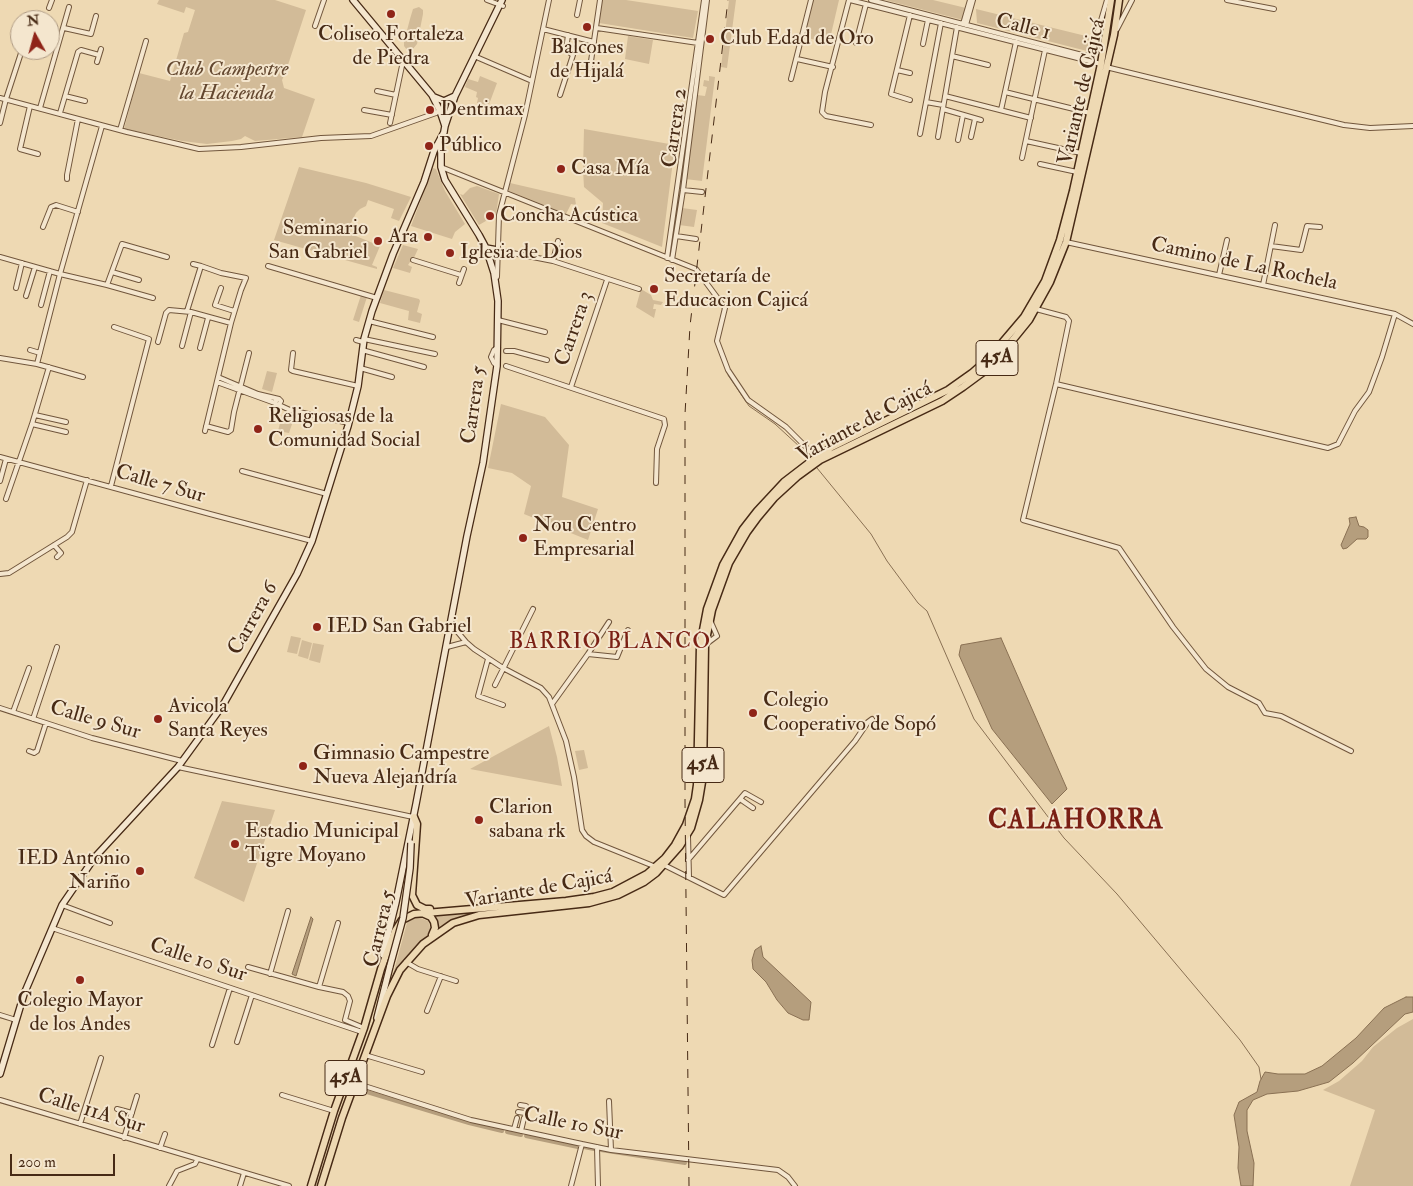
<!DOCTYPE html>
<html>
<head>
<meta charset="utf-8">
<style>
  body { margin:0 }
  #map { position:relative; width:1413px; height:1186px; overflow:hidden; background:#eed9b3; font-family:"IM FELL Double Pica",serif }
  canvas { display:block }
  .north { position:absolute; left:10px; top:10px; width:50px; height:50px; box-sizing:border-box; background:#f4e6ce; border:1px solid #af9b84; border-radius:50%; rotate:353deg; font-size:14px; font-weight:700; line-height:20px; text-align:center; color:#472a15 }
  .north::after { content:''; display:block; margin:auto; width:18px; height:22px; background:#8f2418; clip-path:polygon(50% 0,100% 100%,50% 72%,0 100%) }
  .scale { position:absolute; left:10px; top:1154px; width:105px; height:22px; box-sizing:border-box; border:2px solid #472a15; border-top:0; padding-left:6px; font-size:15px; line-height:18px; white-space:nowrap; color:#472a15; -webkit-text-stroke:4px #f4e6ce; paint-order:stroke }
</style>
</head>
<body>
<div id="map">
<canvas width="1413" height="1186"></canvas>
<div class="north">N</div>
<div class="scale">200 m</div>
</div>
<script>
const ctx = document.querySelector('canvas').getContext('2d');
ctx.lineJoin = 'round';
function paint(path, color) { ctx.fillStyle = color; ctx.fill(path, 'evenodd'); }
const toPath = rows => new Path2D(rows.map(r => 'M' + r).join(''));
function strokePath(path, color, width, dash) { ctx.strokeStyle = color; ctx.lineWidth = width; ctx.lineCap = dash ? 'butt' : 'round'; ctx.setLineDash(dash || []); ctx.stroke(path); }
function write(font, color, halo, rows, align = 'center') {
  ctx.font = font + ' "IM FELL Double Pica",serif'; ctx.lineWidth = 4; ctx.setLineDash([]); ctx.textBaseline = 'middle'; ctx.strokeStyle = halo; ctx.fillStyle = color; for (const [text, x, y, turn = 0] of rows) {
    ctx.save(); ctx.translate(x, y); ctx.rotate((+turn || 0) * Math.PI / 180); ctx.textAlign = isNaN(turn) ? turn : align; if (halo) ctx.strokeText(text, 0, 0); ctx.fillText(text, 0, 0); ctx.restore();
  }
}
const green = toPath([
  [159,0,275,0,306,10,286,71,282,80,284,88,315,99,302,137,255,141,245,136,241,139,232,141,207,144,182,141,124,129,139,73,170,81,184,33,188,32,195,10,186,7,184,13,157,4],
  [602,0,626,0,698,11,693,38,599,23],
  [729,0,736,0,727,68,721,67],
  [812,0,839,0,829,43,803,37],
  [885,0,933,0,966,8,963,20],
  [419,7,423,10,423,14,417,44,412,50,407,50,404,46,404,42,410,19,413,9],
  [976,9,1090,37,1087,51,977,23],
  [628,36,653,40,649,64,625,59],
  [480,76,497,83,488,107,477,103,478,98,476,97,477,92,465,87,468,79,478,82],
  [709,76,715,77,702,181,685,179,697,95,705,96,707,87,703,86,704,80,709,81],
  [584,129,675,145,662,247,602,223,603,203,584,187,583,170],
  [299,167,366,183,411,197,399,221,391,218,394,209,368,200,366,206,360,209,356,213,350,225,351,234,380,246,372,265,377,267,377,269,274,240],
  [433,168,436,169,445,191,465,224,455,232,452,239,411,226],
  [510,183,575,198,576,205,571,204,566,214,507,190],
  [477,186,499,194,496,215,479,225,460,194,463,195,470,188],
  [682,208,697,210,694,227,679,225],
  [403,245,418,249,412,262,410,262,408,265,412,267,410,273,393,268],
  [641,289,651,295,653,300,663,302,661,305,654,304,653,309,656,309,654,318,636,307],
  [384,290,419,299,420,301,417,312,422,314,420,323,408,320,409,311,380,303],
  [361,295,367,297,359,322,353,320],
  [267,371,277,373,272,392,262,389],
  [501,404,545,417,569,445,562,497,598,509,588,540,524,514,531,486,512,473,488,468],
  [282,415,294,418,289,433,278,431],
  [291,636,301,638,297,654,287,652],
  [302,640,312,643,308,659,298,656],
  [313,643,324,645,320,663,309,660],
  [549,726,557,757,562,786,470,769],
  [584,750,588,768,579,770,575,751],
  [222,801,275,810,244,902,194,878],
  [484,911,456,918,438,927,433,915],
  [418,917,428,921,431,930,429,934,423,940,391,982,408,919],
  [1413,1019,1413,1186,1350,1186,1375,1110,1323,1090,1339,1081,1362,1061,1373,1047,1397,1028]
]);
const water = toPath([
  [1356,517,1359,526,1364,527,1368,530,1368,537,1366,539,1357,539,1347,548,1343,549,1341,545,1350,524,1349,518,1356,517],
  [1001,638,1067,789,1052,804,992,729,959,655,961,645,1001,638],
  [311,917,313,919,296,976,292,974,311,917],
  [761,946,763,957,811,1002,809,1020,803,1020,788,1013,777,1000,766,982,753,969,752,960,755,950,761,946],
  [1406,997,1413,997,1413,1012,1405,1014,1353,1063,1329,1082,1298,1091,1267,1094,1253,1100,1247,1110,1247,1131,1254,1163,1253,1186,1241,1186,1238,1168,1239,1147,1234,1115,1239,1102,1257,1092,1260,1081,1265,1072,1278,1074,1305,1074,1322,1066,1356,1038,1384,1008,1406,997]
]);
const stream = toPath([
  [728,375,749,406,775,424,800,447,806,456],
  [817,468,871,534,887,561,918,603,927,611,974,719,1064,838,1117,894,1240,1040,1259,1067,1261,1079]
]);
const canal = toPath([
  [357,1089,469,1123,502,1131],
  [507,1132,521,1135],
  [526,1136,578,1147],
  [584,1147,594,1149],
  [601,1150,685,1163]
]);
const minor = toPath([
  [487,0,503,6],
  [849,0,825,92,822,112,826,116,871,125],
  [850,0,1101,64],
  [871,0,1082,55,1088,55,1092,51,1107,0],
  [1227,0,1274,9],
  [49,8,52,0],
  [577,15,580,0],
  [910,15,891,94,910,100],
  [963,24,970,0],
  [966,25,973,0],
  [315,26,324,0],
  [64,28,91,34,96,16],
  [597,28,698,43],
  [543,29,594,42],
  [1117,29,1132,0],
  [50,35,60,38],
  [856,43,866,4],
  [923,44,928,20],
  [474,56,532,81],
  [952,56,988,65],
  [797,59,833,67],
  [97,62,101,49],
  [1106,67,1344,125,1370,128,1413,126],
  [590,68,600,0],
  [897,70,910,73],
  [791,79,811,0],
  [377,91,396,95],
  [1005,92,1090,113],
  [560,95,573,55,566,50,568,35],
  [65,96,85,101],
  [945,96,1031,118],
  [0,98,127,132,199,149,241,147,321,138,371,136,436,113,443,108,447,100],
  [926,102,943,105],
  [30,106,20,149,38,154],
  [40,108,69,7],
  [943,109,981,120],
  [364,110,392,115],
  [1001,110,1016,42],
  [60,113,78,52,81,50,99,55],
  [0,123,6,99,22,50],
  [390,123,403,61],
  [120,130,146,41],
  [920,134,941,23],
  [938,137,957,27],
  [971,137,975,119],
  [958,140,963,115],
  [1026,141,1081,153],
  [1022,158,1045,50],
  [1040,164,1077,172],
  [441,167,696,269,725,308,717,341,728,370,748,400,786,427,816,457],
  [67,179,67,175,78,119],
  [683,190,702,192],
  [43,227,51,207,56,205,78,212],
  [676,236,696,239],
  [1066,242,1395,314,1413,324],
  [1271,246,1301,250,1307,226,1320,227],
  [497,250,553,261,639,289],
  [0,257,60,274,107,285,153,298],
  [667,258,704,0],
  [413,260,461,275],
  [672,260,683,190,707,0],
  [553,261,558,241],
  [201,266,221,273,246,278,241,290,231,323,205,431],
  [268,266,377,298],
  [112,272,139,280],
  [1219,275,1227,240],
  [497,277,499,215,525,115,549,0],
  [459,283,464,269],
  [107,285,122,244,167,257],
  [1263,285,1275,225],
  [16,288,22,263],
  [221,288,215,305,234,311],
  [26,296,35,267],
  [41,305,50,271],
  [1036,309,1066,317,1069,321,1056,384,1023,520,1119,548,1173,627,1206,669,1228,687,1259,703,1265,713,1281,716,1351,751],
  [187,311,201,266,193,264],
  [498,320,545,332],
  [369,321,433,337],
  [364,339,435,354],
  [356,340,363,342],
  [158,342,166,313,169,310,191,312,231,323],
  [182,346,191,312],
  [200,348,208,318],
  [30,350,40,353],
  [362,350,424,367],
  [506,351,514,351,547,360],
  [293,353,291,370,293,371,358,386],
  [0,358,37,364,83,377],
  [37,364,60,274,102,126],
  [497,366,494,363,491,357,494,350,498,347],
  [506,366,664,419,665,425,657,449,656,483],
  [360,368,392,377],
  [218,377,258,394,279,399,281,401,279,405,275,403,277,399],
  [217,382,275,403],
  [1056,384,1328,448,1338,444,1355,411,1369,392,1382,357,1395,314],
  [571,387,607,280],
  [279,405,290,410,349,423],
  [35,415,66,422],
  [32,424,66,432],
  [206,426,228,432,231,430,234,412,249,353],
  [0,457,210,514,312,541],
  [242,471,327,494],
  [0,481,6,459],
  [111,486,149,339,114,327],
  [6,499,32,424,49,367],
  [54,545,61,553,57,557],
  [0,574,9,573,67,537,72,532,87,480],
  [710,620,717,636],
  [451,624,466,642,474,649,503,668,541,688,549,697,566,741,574,777,582,830,586,836,594,842,656,867],
  [705,645,717,636],
  [447,647,466,642],
  [588,654,617,657,628,630],
  [488,659,478,696,503,705],
  [495,685,533,609],
  [552,704,588,654,609,622],
  [0,708,92,738,182,761],
  [13,712,29,668],
  [33,719,57,647],
  [29,751,34,753,37,751,46,723],
  [178,767,413,817],
  [740,799,753,808],
  [688,836,689,877],
  [688,860,745,793,761,802],
  [664,865,724,895,855,741,868,722,872,719],
  [62,905,110,923],
  [52,928,362,1032],
  [406,962,418,969,456,981],
  [248,967,319,987,343,992,348,996,350,1001,345,1020,364,1028],
  [270,974,288,911],
  [319,987,338,923],
  [427,1011,441,976],
  [0,1015,16,1020],
  [237,1042,252,995],
  [212,1045,230,988],
  [365,1055,422,1072],
  [355,1083,471,1120,582,1144,611,1150,778,1170,788,1177,795,1186],
  [282,1095,334,1111],
  [0,1100,289,1186],
  [609,1101,611,1150],
  [520,1105,526,1106],
  [117,1109,132,1113],
  [518,1112,525,1113],
  [80,1124,101,1058],
  [514,1129,517,1118],
  [521,1131,524,1118],
  [124,1138,137,1096],
  [597,1147,598,1186],
  [160,1148,165,1134],
  [169,1186,177,1171,195,1164,197,1160],
  [240,1186,244,1173],
  [571,1186,582,1144]
]);
const secondary = toPath([
  [353,0,432,95,440,111,445,126],
  [434,97,444,101,455,96],
  [486,248,497,250],
  [383,955,396,902,416,804,467,536,483,463,497,366,498,301,494,273,486,248,479,235,445,180,441,167,441,148,445,126,455,96,502,0],
  [377,1018,390,966],
  [0,1074,24,994,62,905,95,857,178,767,223,705,297,574,312,541,348,426,358,386,364,339,372,311,393,254,424,182,434,151,444,132]
]);
const trunk = toPath([
  [414,817,417,824,412,895,417,905,425,909,430,909],
  [422,913,431,917,434,922,435,928,432,935],
  [311,1186,334,1111,364,1028,381,969,395,931,402,920,414,914,566,901,594,897,613,892,647,874,665,858,675,845,686,825,695,799,697,785,700,646,707,609,723,565,743,529,757,511,784,482,814,459,832,447,948,390,972,373,990,357,1024,317,1045,281,1060,240,1073,191,1101,64,1111,0],
  [321,1186,342,1118,387,996,400,970,423,944,453,923,479,915,589,903,618,895,644,882,656,873,680,846,691,828,699,800,703,776,705,645,712,610,729,563,747,532,758,517,774,498,798,476,820,460,942,401,963,387,982,373,1003,352,1029,320,1050,282,1066,242,1114,35,1119,0]
]);
const rail = toPath([
  [689,1186,685,801,685,414,690,326,728,0]
]);
const secondaryBridge = toPath([
  [390,966,403,918,410,868,411,843]
]);
const markers = [
  [391,14,5,"#8f2418"],
  [587,27,5,"#8f2418"],
  [710,39,5,"#8f2418"],
  [430,110,5,"#8f2418"],
  [429,146,5,"#8f2418"],
  [561,169,5,"#8f2418"],
  [490,216,5,"#8f2418"],
  [428,237,5,"#8f2418"],
  [378,241,5,"#8f2418"],
  [450,253,5,"#8f2418"],
  [654,289,5,"#8f2418"],
  [258,429,5,"#8f2418"],
  [523,538,5,"#8f2418"],
  [317,627,5,"#8f2418"],
  [753,713,5,"#8f2418"],
  [158,719,5,"#8f2418"],
  [303,766,5,"#8f2418"],
  [479,820,5,"#8f2418"],
  [235,844,5,"#8f2418"],
  [140,871,5,"#8f2418"],
  [80,980,5,"#8f2418"]
];
const shields = [
  [997,358,42],
  [703,765,42],
  [346,1078,42]
];
const shieldNames = [
  ["45A",997,358],
  ["45A",703,765],
  ["45A",346,1078]
];
const streetNames = [
  ["Calle 1",1023,28,14],
  ["Variante de Cajicá",1083,92,-77],
  ["Carrera 2",676,128,-82],
  ["Camino de La Rochela",1244,265,12],
  ["Carrera 3",575,329,-71],
  ["Carrera 5",475,405,-82],
  ["Variante de Cajicá",865,423,-28],
  ["Calle 7 Sur",160,485,16],
  ["Carrera 6",254,619,-61],
  ["Calle 9 Sur",95,721,16],
  ["Variante de Cajicá",539,890,-10],
  ["Carrera 5",381,929,-77],
  ["Calle 10 Sur",198,961,18],
  ["Calle 11A Sur",91,1112,17],
  ["Calle 10 Sur",573,1125,11]
];
const poiNames = [
  ["Coliseo Fortaleza",391,35,"center"],
  ["de Piedra",391,59,"center"],
  ["Club Edad de Oro",720,39],
  ["Balcones",587,48,"center"],
  ["de Hijalá",587,72,"center"],
  ["Dentimax",440,110],
  ["Público",439,146],
  ["Casa Mía",571,169],
  ["Concha Acústica",500,216],
  ["Seminario",368,229,"right"],
  ["San Gabriel",368,253,"right"],
  ["Ara",418,237,"right"],
  ["Iglesia de Dios",460,253],
  ["Secretaría de",664,277],
  ["Educacion Cajicá",664,301],
  ["Religiosas de la",268,417],
  ["Comunidad Social",268,441],
  ["Nou Centro",533,526],
  ["Empresarial",533,550],
  ["IED San Gabriel",327,627],
  ["Colegio",763,701],
  ["Cooperativo de Sopó",763,725],
  ["Avicola",168,707],
  ["Santa Reyes",168,731],
  ["Gimnasio Campestre",313,754],
  ["Nueva Alejandría",313,778],
  ["Clarion",489,808],
  ["sabana rk",489,832],
  ["Estadio Municipal",245,832],
  ["Tigre Moyano",245,856],
  ["IED Antonio",130,859,"right"],
  ["Nariño",130,883,"right"],
  ["Colegio Mayor",80,1001,"center"],
  ["de los Andes",80,1025,"center"]
];
const parkNames = [
  ["Club Campestre",227,70],
  ["la Hacienda",227,94]
];
const neighbourhoodNames = [
  ["BARRIO BLANCO",610,643]
];
const districtNames = [
  ["CALAHORRA",1076,822]
];
paint(green, '#d2bb98');
paint(water, '#b59e7d');
strokePath(water, '#897053', 1);
strokePath(stream, '#897053', 1);
strokePath(canal, '#b59e7d', 4);
strokePath(minor, '#71563c', 6);
strokePath(secondary, '#472a15', 8);
strokePath(trunk, '#472a15', 9);
strokePath(minor, '#f4e6ce', 4);
strokePath(secondary, '#f4e6ce', 5.5);
strokePath(trunk, '#eed9b3', 6);
strokePath(rail, '#472a15', 1, [9, 9]);
strokePath(secondaryBridge, '#472a15', 8, []);
strokePath(secondaryBridge, '#f4e6ce', 5.5);
for (const [x, y, r, color] of markers) { const dot = new Path2D(); dot.arc(x, y, r, 0, 2 * Math.PI); ctx.fillStyle = color; ctx.fill(dot); strokePath(dot, '#f4e6ce', 2); }
for (const [x, y, w] of shields) { const box = new Path2D(); box.roundRect(x - w / 2, y - 17.5, w, 35, 4); ctx.fillStyle = '#f4e6ce'; ctx.fill(box); strokePath(box, '#472a15', 1); }
write('bold 20px', '#472a15', null, shieldNames);
write('21px', '#472a15', '#f4e6ce', streetNames);
write('21px', '#472a15', '#f4e6ce', poiNames, 'left');
write('italic 21px', '#63472f', '#f4e6ce', parkNames);
ctx.letterSpacing = '1px';
write('22px', '#7a1f14', '#f4e6ce', neighbourhoodNames);
ctx.letterSpacing = '0px';
ctx.letterSpacing = '1px';
write('bold 26px', '#7a1f14', '#f4e6ce', districtNames);
ctx.letterSpacing = '0px';
</script>
</body>
</html>
